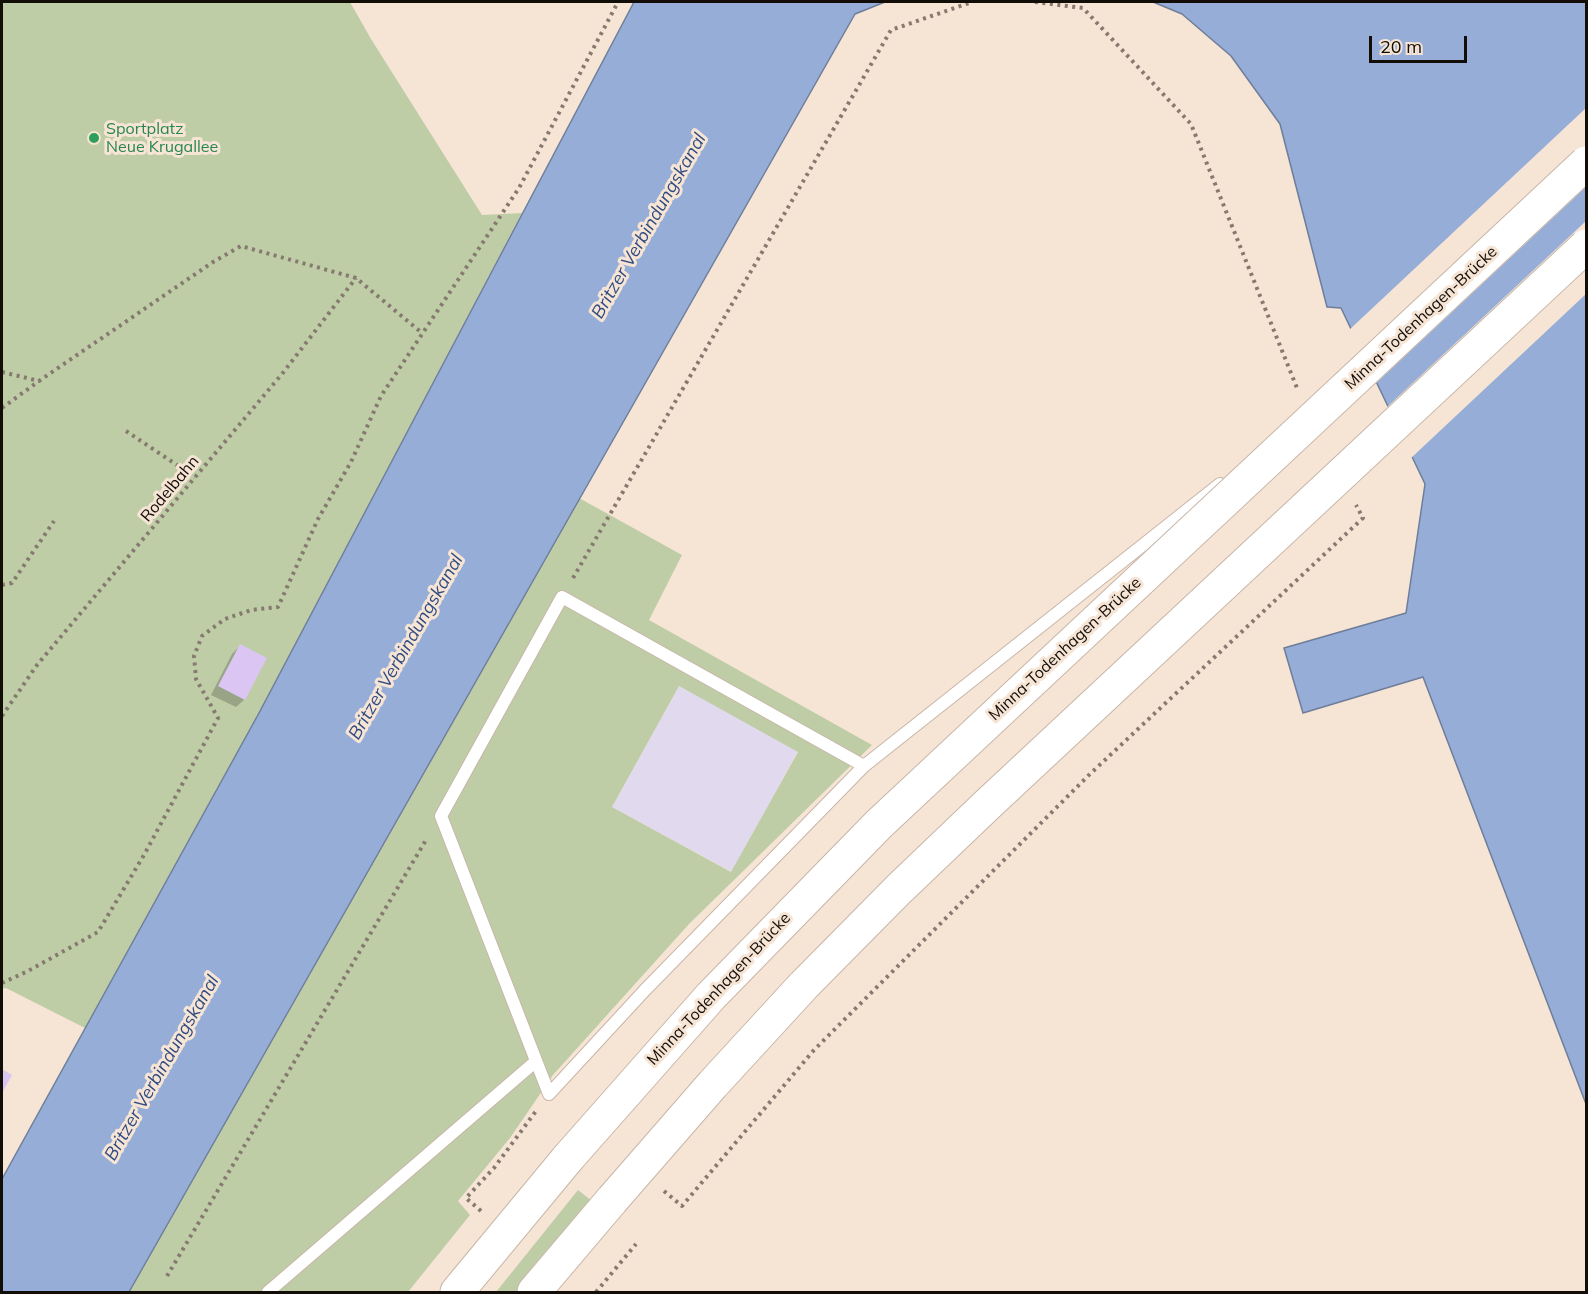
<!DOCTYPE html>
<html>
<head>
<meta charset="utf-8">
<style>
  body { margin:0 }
  #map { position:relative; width:1588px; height:1294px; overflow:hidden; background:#f6e4d5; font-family:Mulish,sans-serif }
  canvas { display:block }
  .frame { position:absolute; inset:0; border:3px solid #130d08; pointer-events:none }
  .scale { position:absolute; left:1369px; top:36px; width:98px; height:27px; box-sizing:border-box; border:3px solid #130d08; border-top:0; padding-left:8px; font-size:18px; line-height:21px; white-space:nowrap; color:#130d08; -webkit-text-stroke:4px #f6e4d5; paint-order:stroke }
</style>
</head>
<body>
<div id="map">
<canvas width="1588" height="1294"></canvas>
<div class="frame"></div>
<div class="scale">20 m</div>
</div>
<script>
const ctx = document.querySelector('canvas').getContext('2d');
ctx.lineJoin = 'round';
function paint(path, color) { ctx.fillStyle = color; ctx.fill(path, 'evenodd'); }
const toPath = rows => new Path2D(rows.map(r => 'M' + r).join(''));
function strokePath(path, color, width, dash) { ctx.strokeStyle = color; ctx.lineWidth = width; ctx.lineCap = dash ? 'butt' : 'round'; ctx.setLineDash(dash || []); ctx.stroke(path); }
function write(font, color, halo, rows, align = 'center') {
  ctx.font = font + ' Mulish,sans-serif'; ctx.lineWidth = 6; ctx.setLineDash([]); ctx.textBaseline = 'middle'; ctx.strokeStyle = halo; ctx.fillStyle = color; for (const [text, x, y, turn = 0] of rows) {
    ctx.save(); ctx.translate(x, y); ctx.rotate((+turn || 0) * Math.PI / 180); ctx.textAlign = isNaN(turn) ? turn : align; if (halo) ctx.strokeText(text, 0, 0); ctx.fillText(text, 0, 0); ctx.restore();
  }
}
const industrial = toPath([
  [679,686,798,751,732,872,612,807]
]);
const green = toPath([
  [2,2,350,2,371,39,482,215,522,213,259,713,85,1028,6,988,2,989],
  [579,498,682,555,649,620,872,745,689,924,553,1075,510,1138,458,1201,470,1215,408,1292,129,1292],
  [679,686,798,752,731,872,612,807],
  [578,1190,592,1201,517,1292,496,1292]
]);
const water = toPath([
  [634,2,885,2,855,14,129,1292,2,1292,2,1179,259,713,634,2],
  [1153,2,1586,2,1586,1104,1423,677,1303,713,1284,648,1406,613,1425,484,1341,308,1327,307,1280,124,1231,56,1182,14,1153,2]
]);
const pier = toPath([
  [1586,108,1586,187,1374,385,1348,331],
  [1586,221,1586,294,1410,459,1386,408]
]);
const shadow = toPath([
  [240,646,244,700,236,707,211,695,232,654]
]);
const building = toPath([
  [240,644,267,658,245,700,218,686],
  [2,1069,12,1075,2,1093]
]);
const path = toPath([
  [1035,2,1083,8,1191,124,1297,388],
  [2,372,39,381,213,262,241,246,356,278,422,333],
  [2,408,39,381],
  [126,431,195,477],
  [573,578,891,30,972,2],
  [2,585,12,583,54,521],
  [2,716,37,665,282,374,356,278],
  [2,983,28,971,98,932,144,855,218,718,196,679,194,656,202,636,225,619,251,610,278,607,318,519,351,462,381,396,519,188,618,2],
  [664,1191,682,1206,814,1050,1090,774,1363,518,1356,505],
  [481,1211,466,1198,494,1168,536,1111],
  [167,1276,426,840],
  [596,1292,636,1244]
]);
const lane = toPath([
  [562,597,864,766,645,990,549,1094,441,816,562,597],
  [864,766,1220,484],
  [268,1292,535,1062]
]);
const secondary = toPath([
  [457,1292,568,1158],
  [534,1292,612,1200]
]);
const secondaryBridge = toPath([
  [568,1158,711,996,879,824,1586,163],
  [612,1200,713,1084,804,985,899,889,988,804,1586,246]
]);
const markers = [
  [94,138,6,"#2e9e5b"]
];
const leisureNames = [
  ["Sportplatz",106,129],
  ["Neue Krugallee",106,147]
];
const streetNames = [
  ["Minna-Todenhagen-Brücke",1421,318,-43],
  ["Rodelbahn",170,489,-50],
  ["Minna-Todenhagen-Brücke",1065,649,-43],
  ["Minna-Todenhagen-Brücke",719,989,-47]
];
const waterNames = [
  ["Britzer Verbindungskanal",649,226,-60],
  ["Britzer Verbindungskanal",406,647,-60],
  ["Britzer Verbindungskanal",162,1068,-60]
];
paint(industrial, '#e1daef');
paint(green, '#bfcda7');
paint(water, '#95add7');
strokePath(water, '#6e7d99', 1.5);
paint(pier, '#f6e4d5');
paint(shadow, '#0003');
paint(building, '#dac5f3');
strokePath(lane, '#c8b6a8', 14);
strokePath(secondary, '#c8b6a8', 35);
strokePath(path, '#867a70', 4, [3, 4.5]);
strokePath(lane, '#fff', 12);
strokePath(secondary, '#fff', 33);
strokePath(secondaryBridge, '#c8b6a8', 35, []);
strokePath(secondaryBridge, '#fff', 33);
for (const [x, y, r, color] of markers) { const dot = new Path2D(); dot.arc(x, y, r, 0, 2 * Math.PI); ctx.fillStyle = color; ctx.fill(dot); strokePath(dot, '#f6e4d5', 2); }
write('16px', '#27864d', '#f6e4d5', leisureNames, 'left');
write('16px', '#130d08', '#f6e4d5', streetNames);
write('italic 18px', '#2e4b81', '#f6e4d5', waterNames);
</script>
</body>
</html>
